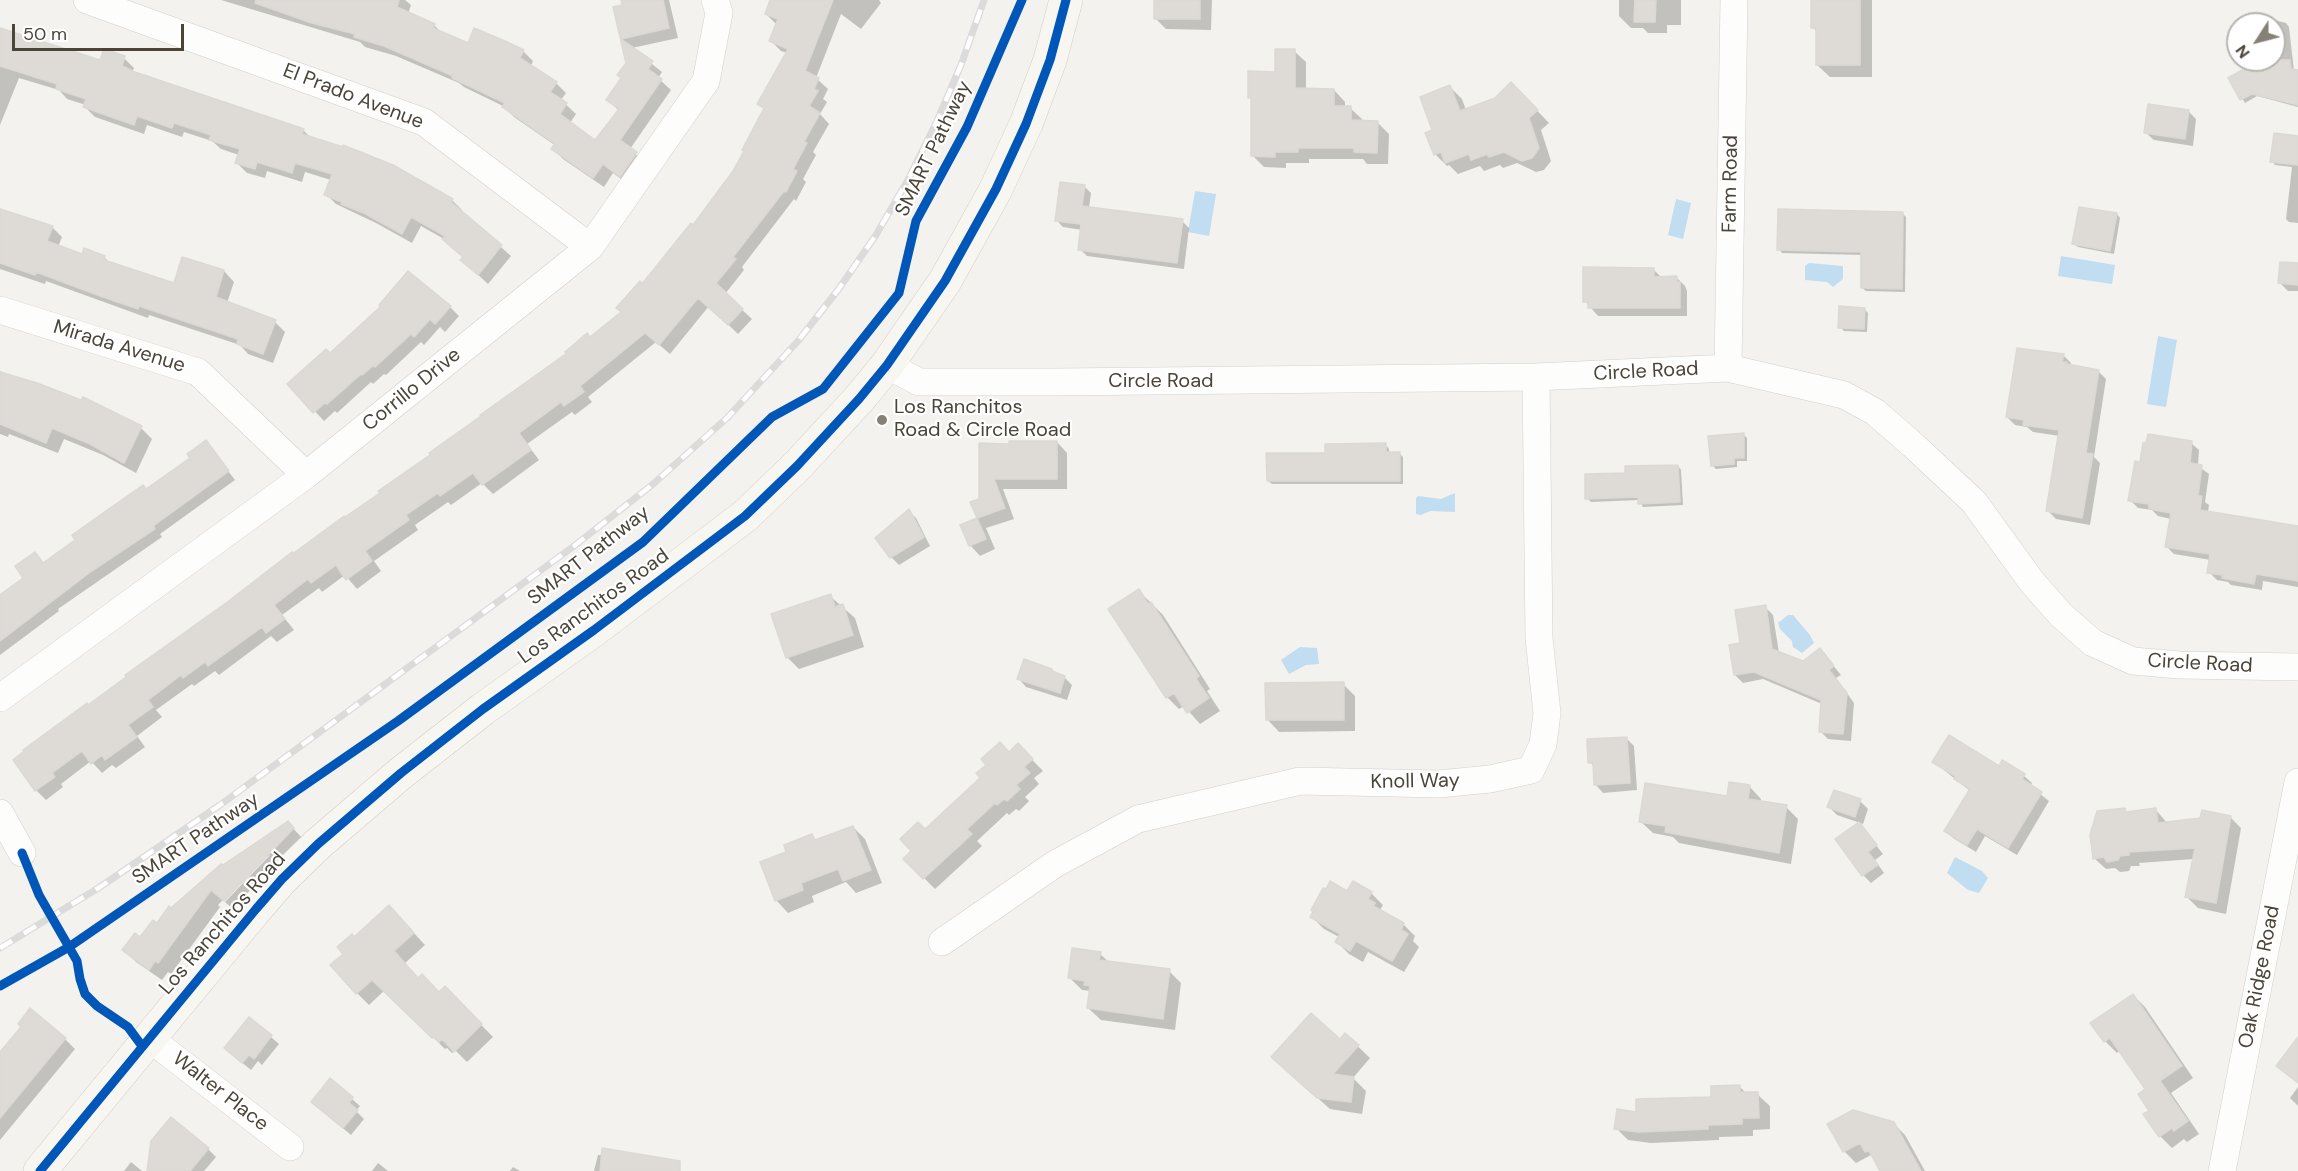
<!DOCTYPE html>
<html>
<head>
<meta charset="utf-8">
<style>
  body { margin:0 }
  #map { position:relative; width:2298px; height:1171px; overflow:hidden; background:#f4f2ee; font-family:"DM Sans",sans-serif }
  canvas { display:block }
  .north { position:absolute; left:2226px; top:12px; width:60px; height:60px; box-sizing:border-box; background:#fff; border:2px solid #b7b4b0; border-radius:50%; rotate:234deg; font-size:16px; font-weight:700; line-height:24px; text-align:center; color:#4b4439 }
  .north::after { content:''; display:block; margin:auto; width:21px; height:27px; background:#868178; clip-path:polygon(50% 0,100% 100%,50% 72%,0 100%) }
  .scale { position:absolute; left:12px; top:24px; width:172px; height:27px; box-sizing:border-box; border:3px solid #4b4439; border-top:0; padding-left:8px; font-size:18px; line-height:21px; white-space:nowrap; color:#4b4439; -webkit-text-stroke:4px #fff; paint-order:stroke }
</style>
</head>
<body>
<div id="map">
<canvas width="2298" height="1171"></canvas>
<div class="north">N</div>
<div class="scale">50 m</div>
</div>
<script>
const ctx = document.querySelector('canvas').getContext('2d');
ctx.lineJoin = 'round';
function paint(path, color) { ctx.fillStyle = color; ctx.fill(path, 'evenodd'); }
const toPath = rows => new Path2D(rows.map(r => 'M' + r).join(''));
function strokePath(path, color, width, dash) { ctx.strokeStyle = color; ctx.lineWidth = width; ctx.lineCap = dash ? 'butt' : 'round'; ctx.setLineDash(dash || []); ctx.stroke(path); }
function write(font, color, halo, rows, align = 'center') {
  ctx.font = font + ' "DM Sans",sans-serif'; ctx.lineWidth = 4.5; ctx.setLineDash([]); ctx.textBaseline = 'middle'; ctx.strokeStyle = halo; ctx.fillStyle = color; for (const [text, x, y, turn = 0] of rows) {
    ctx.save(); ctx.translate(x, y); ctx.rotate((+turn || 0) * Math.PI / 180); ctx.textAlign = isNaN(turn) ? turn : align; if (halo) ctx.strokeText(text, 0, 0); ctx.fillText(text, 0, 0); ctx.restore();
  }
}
const water = toPath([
  [1195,191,1216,194,1209,236,1188,232],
  [1676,199,1691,203,1683,239,1668,235],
  [2061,256,2115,265,2112,284,2058,276],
  [1809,263,1843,266,1843,279,1833,287,1827,282,1805,280,1805,266],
  [2158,336,2177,340,2166,407,2147,404],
  [1455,493,1455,512,1430,511,1421,515,1416,514,1416,498,1418,496,1441,499],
  [1788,615,1793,615,1810,635,1814,643,1802,653,1793,647,1792,641,1780,629,1778,623],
  [1300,647,1317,648,1319,664,1306,665,1289,674,1281,660],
  [1955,857,1982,871,1988,878,1979,893,1968,890,1947,873]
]);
const shadow = toPath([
  [221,0,405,0,411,5,408,14,434,25,443,34,468,45,523,51,533,61,531,66,556,83,566,93,561,100,576,114,570,123,595,142,619,111,608,100,622,78,627,63,615,8,624,6,622,0,669,0,678,38,632,48,662,72,658,78,671,90,630,149,646,164,630,186,613,173,604,187,563,159,553,149,556,146,514,117,505,107,464,87,459,83,396,56,365,47,360,42],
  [772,0,879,0,881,3,861,29,841,14,816,78,828,89,823,99,827,102,820,114,829,124,813,152,816,155,803,179,806,182,796,201,794,199,742,267,744,270,725,294,752,319,738,334,709,306,670,354,656,342,588,397,592,402,575,415,572,412,527,444,539,460,493,494,482,483,451,505,448,502,415,525,418,530,374,561,381,571,357,589,345,575,322,592,319,588,282,615,294,630,277,642,271,636,219,675,215,671,194,686,192,684,156,710,162,717,137,736,145,747,116,768,112,765,102,773,91,761,61,784,63,787,46,800,36,790,89,707,590,339,622,312,642,286,693,227,734,172,765,110,759,104,787,53,781,51,771,41,776,24,766,14],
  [1156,0,1212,0,1211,30,1166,29,1155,18],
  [1619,0,1681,0,1681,25,1667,25,1667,33,1648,33,1643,28,1631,28,1619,16],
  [1813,0,1872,0,1872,77,1830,77,1817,65,1818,32,1813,28],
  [2248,13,2286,23,2289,27,2294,71,2298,72,2298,107,2257,96,2245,103,2230,79,2257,64,2256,60,2274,60,2274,24,2250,24],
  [0,29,101,62,124,58,134,68,132,73,303,130,312,139,452,200,462,210,461,212,511,256,488,284,462,260,464,258,444,239,421,226,412,243,376,223,336,204,326,194,331,180,305,172,302,182,267,171,265,178,247,173,237,163,239,155,221,149,212,141,184,132,182,137,147,125,144,134,95,117,85,107,86,105,67,99,59,90,19,78,0,125],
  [1294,51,1306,62,1306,90,1334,90,1345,102,1345,108,1350,108,1362,119,1362,122,1377,122,1389,134,1388,164,1367,164,1363,159,1309,159,1309,163,1286,163,1286,168,1264,167,1252,155,1253,101,1250,97,1276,73],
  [1450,87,1462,99,1466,110,1523,96,1549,123,1541,130,1551,161,1544,170,1536,172,1517,163,1503,168,1500,165,1484,171,1480,166,1458,174,1449,165,1447,166,1435,154,1434,131],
  [2188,111,2196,119,2193,146,2154,140,2146,133],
  [2298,138,2298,223,2289,222,2286,219,2292,167,2275,165,2272,161],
  [1084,186,1091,193,1089,208,1182,221,1189,228,1184,269,1087,256,1080,249,1082,230,1063,227,1056,220],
  [0,209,52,227,62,237,58,247,83,256,104,257,111,264,175,285,182,258,224,271,234,282,227,303,275,322,285,332,273,363,248,354,240,345,149,315,148,318,46,281,45,284,0,269],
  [1902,213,1906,217,1905,292,1866,291,1862,288,1863,255,1782,253,1779,249],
  [2117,214,2120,218,2114,254,2078,247,2074,244],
  [2298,265,2298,291,2288,291,2280,283],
  [1653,269,1661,277,1677,278,1685,286,1687,291,1687,316,1598,316,1585,301],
  [450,307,459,316,445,332,440,327,424,345,421,342,386,375,384,374,373,384,371,382,337,413,335,411,324,421,289,384,330,355],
  [1864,309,1868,313,1867,332,1844,331,1840,327],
  [2063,355,2071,363,2070,367,2098,371,2106,379,2094,457,2100,463,2090,525,2056,519,2048,511,2060,436,2033,432,2027,427,2015,425,2007,417],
  [0,371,141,428,152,439,136,473,103,455,64,439,58,453,9,434,8,437,0,434],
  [1744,435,1747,438,1747,461,1737,461,1737,467,1716,469,1712,465],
  [206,442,235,480,160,534,162,537,58,609,59,611,0,655,0,596,25,578,35,554,44,564,192,458],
  [1057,442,1067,453,1067,489,1003,489,1014,519,986,528,995,549,980,556,970,545,962,526,978,519,972,503,980,500,1010,446],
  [2191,443,2199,450,2198,466,2209,474,2205,502,2209,505,2208,512,2298,528,2298,587,2263,581,2262,590,2231,585,2228,582,2217,580,2209,572,2211,560,2174,554,2167,547,2171,519,2158,516,2152,510,2138,508,2130,500,2142,464],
  [1386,445,1389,449,1389,453,1399,453,1403,457,1403,484,1272,484,1268,481],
  [1678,466,1681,470,1683,505,1643,507,1639,500,1591,502,1587,498],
  [909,511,916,518,930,546,899,565,891,557],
  [1139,591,1163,615,1210,689,1207,691,1220,711,1200,724,1184,706,1179,709,1167,697],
  [830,596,855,618,864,647,799,669,787,657],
  [1765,607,1773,615,1779,653,1804,663,1827,658,1841,675,1836,678,1854,703,1851,741,1828,739,1820,731,1822,704,1763,679,1743,683,1735,675,1742,644],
  [1051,670,1064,677,1072,685,1067,700,1026,687,1019,679],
  [1343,684,1355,696,1355,731,1279,732,1267,719],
  [1626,738,1634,746,1637,790,1603,793,1596,785,1594,767,1590,762],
  [1018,745,1043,771,1034,778,1039,784,1025,797,1029,801,1019,811,1016,809,1009,815,1007,813,977,841,982,846,935,889,905,859,913,851,925,831],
  [1934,762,2024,776,2032,783,2030,786,2049,801,2017,855,1985,836,1976,852,1953,838,1946,830,1970,791],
  [1749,786,1761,799,1761,802,1786,807,1798,819,1791,864,1679,843,1673,837,1653,833,1640,821,1728,798],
  [1860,801,1868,809,1863,824,1837,815,1829,807],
  [2125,810,2128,813,2156,810,2167,823,2230,817,2241,828,2226,914,2198,908,2187,897,2194,859,2139,863,2140,866,2131,866,2129,871,2120,872,2115,868,2106,869,2094,858],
  [288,823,305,841,237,912,225,902,270,855,263,858,218,905,220,907,171,974,168,972,162,980,136,962,124,950,141,939,171,909,223,867],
  [1859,824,1883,854,1875,860,1884,873,1871,883,1863,875],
  [853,827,865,839,882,883,856,893,846,882,812,896,814,902,788,913,776,900,788,853,811,836,817,841],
  [1348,893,1371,893,1383,905,1380,910,1403,924,1415,936,1413,941,1419,947,1404,972,1368,952,1363,962,1349,954,1337,942,1339,937,1324,929,1312,917],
  [401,919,425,945,404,964,419,980,440,994,445,988,493,1037,467,1062,455,1050,452,1053,447,1048,445,1049,385,990,369,1005,357,993,345,954,354,938],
  [1100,954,1109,962,1169,971,1181,983,1175,1030,1101,1020,1088,1008,1091,991,1082,990,1070,978],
  [2133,995,2145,1007,2193,1078,2171,1093,2199,1134,2187,1142,2184,1139,2172,1148,2160,1136,2151,1111,2148,1090,2121,1050,2117,1053,2105,1041],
  [250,1019,279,1044,262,1065,258,1061,251,1070,234,1056],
  [1346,1035,1370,1058,1353,1078,1366,1091,1362,1114,1330,1109,1285,1069,1340,1041],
  [65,1039,75,1049,0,1140,0,1055],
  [330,1080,360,1106,356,1111,364,1119,351,1135,320,1109],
  [1739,1086,1747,1094,1757,1094,1770,1106,1770,1129,1753,1130,1753,1136,1719,1137,1719,1140,1651,1143,1628,1140,1616,1128,1638,1114,1713,1098],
  [2298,1087,2298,1106,2290,1098],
  [1893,1123,1905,1135,1925,1171,1882,1171,1871,1155,1856,1163,1844,1151],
  [208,1149,216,1157,204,1171,149,1171],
  [598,1155,603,1155,663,1171,594,1171],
  [131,1162,142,1171,124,1171],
  [378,1163,388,1171,372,1171],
  [513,1167,520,1171,510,1171]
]);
const building = toPath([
  [256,0,399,0,397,7,435,24,433,28,468,43,474,28,505,41,524,50,520,58,557,82,550,92,567,103,560,114,595,140,619,109,606,100,621,78,617,75,626,63,613,7,622,5,621,0,663,0,669,28,621,39,653,61,648,69,662,79,620,140,637,152,635,155,620,177,603,164,593,178,551,149,555,144,502,107,505,103,452,78,453,76,384,46,354,37,355,34,312,23,255,3,256,0],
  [770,0,833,0,805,71,819,78,814,89,818,91,809,106,820,113,804,142,807,143,793,169,797,171,786,192,784,191,733,257,736,259,716,283,743,309,728,325,698,298,659,345,645,333,580,386,584,392,564,406,561,402,519,433,531,450,482,485,473,473,440,496,438,493,406,515,409,520,365,551,372,561,346,580,336,565,311,583,308,579,274,605,285,619,266,633,262,627,208,666,205,662,183,678,181,675,148,700,153,707,128,725,137,737,105,760,102,755,91,764,82,751,52,773,55,777,35,791,13,760,24,751,23,750,87,703,88,705,126,677,125,675,226,603,292,552,294,553,344,516,345,517,380,493,378,491,430,455,429,453,481,416,480,415,567,353,565,352,587,333,590,337,621,312,616,308,640,281,642,284,691,223,693,225,733,171,744,151,742,150,764,108,757,104,788,49,769,41,778,19,765,14,770,0],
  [1154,0,1200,0,1200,19,1154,19,1154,0],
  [1635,0,1656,0,1655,22,1634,22,1635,0],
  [1811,0,1860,0,1860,65,1816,65,1816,28,1811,28,1811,0],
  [0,28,100,60,104,49,125,56,122,66,135,72,304,129,302,134,343,147,343,145,393,165,453,199,451,202,502,245,478,275,460,260,463,257,442,239,445,236,411,217,402,234,364,213,341,204,342,202,324,195,332,174,295,163,292,173,257,162,255,169,235,163,240,149,209,140,211,135,174,123,172,128,137,116,134,125,83,107,86,99,56,89,57,84,0,66,0,28],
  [1275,49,1295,49,1295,88,1334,89,1334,106,1351,106,1351,120,1378,121,1377,153,1354,152,1354,148,1298,148,1298,152,1275,152,1275,157,1251,156,1251,98,1248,98,1248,71,1275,72,1275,49],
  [2260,60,2290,60,2291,69,2298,70,2298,105,2252,94,2240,100,2228,78,2260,60],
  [1511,82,1538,110,1529,118,1539,148,1532,158,1522,161,1504,152,1489,157,1487,154,1471,160,1469,154,1445,163,1441,152,1434,155,1425,133,1432,130,1420,97,1450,85,1460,111,1495,98,1511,82],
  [2148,104,2189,110,2185,139,2144,133,2148,104],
  [2274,133,2298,136,2298,165,2270,162,2274,133],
  [1060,182,1085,185,1082,206,1183,219,1177,263,1078,250,1081,224,1055,221,1060,182],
  [2079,207,2117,213,2110,251,2072,244,2079,207],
  [0,209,53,226,47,241,82,254,84,248,105,256,104,260,174,283,182,257,224,270,216,297,276,320,263,354,237,344,238,339,139,306,138,309,103,297,36,272,35,275,0,263,0,209],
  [1778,209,1903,212,1902,289,1861,288,1861,252,1777,250,1778,209],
  [2280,262,2298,263,2298,285,2278,283,2280,262],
  [1583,267,1654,268,1654,277,1677,276,1677,282,1680,282,1680,308,1588,308,1588,302,1583,302,1583,267],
  [408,271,451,306,435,324,430,319,414,337,411,334,375,367,374,365,362,375,361,374,327,404,325,403,313,413,287,384,326,349,330,353,380,307,379,305,408,271],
  [1839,306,1865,308,1864,329,1838,328,1839,306],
  [2017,348,2064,354,2062,362,2067,362,2067,364,2099,370,2086,453,2093,454,2082,518,2046,511,2059,430,2023,425,2024,420,2006,417,2017,348],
  [0,372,37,383,81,400,83,397,142,426,124,463,90,444,52,428,46,443,0,424,0,372],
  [1744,433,1744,458,1734,458,1734,464,1711,466,1708,436,1744,433],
  [2148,434,2192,441,2190,463,2202,465,2198,496,2202,496,2200,510,2298,526,2298,581,2256,574,2254,584,2222,578,2223,575,2207,573,2210,554,2165,547,2171,513,2149,509,2149,504,2128,501,2135,461,2140,462,2143,443,2146,443,2148,434],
  [206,440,229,471,153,526,155,529,89,573,0,641,0,595,23,578,15,566,35,552,43,563,75,540,72,535,143,485,146,489,190,458,187,454,206,440],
  [1009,441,1057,441,1057,479,994,479,1005,508,977,518,986,539,969,546,960,525,977,518,970,502,979,499,979,443,1009,444,1009,441],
  [1386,443,1386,452,1400,452,1400,481,1267,481,1266,453,1325,453,1325,444,1386,443],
  [1678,465,1680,502,1638,504,1638,497,1585,499,1585,474,1625,473,1625,466,1678,465],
  [909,509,924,537,890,558,875,538,909,509],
  [1139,589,1148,604,1151,602,1199,676,1196,679,1209,698,1187,713,1174,693,1166,698,1108,609,1139,589],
  [831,594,835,607,843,604,853,635,786,658,771,614,831,594],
  [1766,605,1772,649,1803,661,1820,648,1834,666,1829,670,1847,693,1843,734,1819,732,1821,700,1754,672,1734,675,1729,645,1740,643,1735,610,1766,605],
  [1024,659,1052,669,1052,671,1065,676,1060,693,1017,679,1024,659],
  [1344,682,1344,720,1266,720,1265,683,1344,682],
  [1949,735,1999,766,2002,760,2025,774,2022,779,2042,792,2008,848,1977,829,1967,845,1944,831,1970,789,1954,779,1955,776,1932,762,1949,735],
  [1627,737,1630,783,1594,785,1593,763,1588,763,1587,739,1627,737],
  [1000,742,1009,752,1018,743,1033,759,1024,767,1030,773,1016,785,1020,789,1007,801,1004,799,997,805,995,803,967,829,972,834,923,879,903,859,911,851,900,839,918,822,925,829,980,778,976,773,986,765,981,759,1000,742],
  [1729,782,1750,785,1748,799,1787,805,1779,853,1665,832,1666,826,1639,822,1645,783,1727,796,1729,782],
  [1834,790,1861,799,1855,817,1827,807,1834,790],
  [2125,808,2126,812,2156,808,2158,823,2200,818,2202,810,2231,816,2216,903,2185,897,2195,848,2129,852,2129,855,2120,856,2118,860,2107,862,2104,857,2093,859,2090,835,2097,811,2125,808],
  [288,821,294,828,224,901,211,890,158,963,155,961,149,970,122,950,135,933,140,937,153,920,157,923,169,906,171,908,221,864,223,865,288,821],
  [1859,822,1877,845,1868,852,1878,865,1862,876,1835,839,1859,822],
  [853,826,871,870,843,881,838,869,801,883,803,890,775,901,760,862,786,852,784,845,812,834,815,840,853,826],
  [1330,881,1347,891,1353,881,1372,892,1368,899,1375,903,1373,906,1404,923,1401,930,1408,934,1392,961,1356,941,1350,951,1335,942,1340,934,1310,917,1313,912,1311,910,1323,888,1326,889,1330,881],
  [389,905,414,933,394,951,418,978,422,974,439,992,445,986,482,1024,454,1052,442,1039,439,1042,434,1037,432,1038,372,980,356,994,330,965,343,954,337,947,352,934,354,937,389,905],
  [1072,948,1101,952,1099,960,1170,969,1163,1019,1087,1008,1090,986,1084,985,1085,981,1068,978,1072,948],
  [2133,994,2182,1066,2160,1081,2188,1121,2174,1131,2172,1128,2159,1137,2143,1114,2149,1111,2138,1094,2145,1089,2110,1038,2104,1042,2090,1023,2133,994],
  [30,1008,66,1038,0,1118,0,1052,21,1027,18,1024,30,1008],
  [1311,1013,1340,1039,1345,1033,1359,1045,1333,1074,1354,1077,1351,1102,1317,1098,1271,1057,1311,1013],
  [249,1017,272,1035,254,1059,249,1055,242,1063,224,1048,249,1017],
  [2298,1037,2298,1083,2276,1066,2298,1037],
  [330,1078,353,1097,349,1103,358,1110,343,1128,311,1102,330,1078],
  [1740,1085,1740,1092,1758,1092,1759,1118,1742,1118,1742,1124,1708,1125,1708,1129,1638,1132,1614,1129,1617,1109,1636,1112,1636,1099,1711,1097,1711,1086,1740,1085],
  [1853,1110,1894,1122,1921,1171,1880,1171,1869,1151,1865,1152,1860,1143,1843,1152,1827,1124,1853,1110],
  [171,1117,209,1148,190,1171,147,1171,151,1141,171,1117],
  [602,1148,680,1161,680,1171,600,1171,602,1148]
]);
const street = toPath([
  [87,0,424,122,590,247],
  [0,310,198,372,306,475],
  [887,365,919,382,1056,382,1536,377,1728,368,1844,395,1875,412,1913,445,1974,502,2032,582,2061,615,2093,643,2133,661,2179,665,2298,667],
  [1728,368,1734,0],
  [0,698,306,475,590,247,706,81,719,13,715,0],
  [0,813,22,853],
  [942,942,1055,864,1138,819,1300,781,1439,784,1490,779,1531,770,1543,744,1547,713,1539,638,1536,377],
  [149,1038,290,1147],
  [2222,1171,2298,782]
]);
const secondary = toPath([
  [40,1171,256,909,282,879,318,844,401,773,483,709,594,630,745,516,797,466,859,399,887,365,945,281,996,189,1026,124,1050,60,1066,0]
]);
const rail = toPath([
  [0,948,100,887,220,805,574,546,652,485,728,417,798,341,838,290,876,235,909,178,937,121,961,65,984,0]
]);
const cycleway = toPath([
  [22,853,39,895,77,961,80,979,85,994,97,1006,128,1027,142,1046],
  [0,986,69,947,398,721,643,542,772,417,823,389,899,293,916,221,967,127,1022,0],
  [40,1171,256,909,282,879,318,844,401,773,483,709,594,630,745,516,797,466,859,399,887,365,945,281,996,189,1026,124,1050,60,1066,0]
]);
const markers = [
  [882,420,6,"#868178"]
];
const streetNames = [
  ["El Prado Avenue",353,97,21],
  ["SMART Pathway",934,149,-64],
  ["Farm Road",1731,184,-89],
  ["Mirada Avenue",119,347,17],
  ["Circle Road",1646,372,-3],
  ["Circle Road",1161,382],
  ["Corrillo Drive",412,390,-39],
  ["SMART Pathway",589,556,-38],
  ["Los Ranchitos Road",594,607,-36],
  ["Circle Road",2200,664,3],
  ["Knoll Way",1415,782,-1],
  ["SMART Pathway",196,839,-34],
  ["Los Ranchitos Road",223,924,-49],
  ["Oak Ridge Road",2260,977,-79],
  ["Walter Place",220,1092,38]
];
const poiNames = [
  ["Los Ranchitos",894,408],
  ["Road & Circle Road",894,431]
];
paint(water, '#c0ddf1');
paint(shadow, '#0003');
paint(building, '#dedbd6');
strokePath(building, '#dcd9d4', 1.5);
strokePath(street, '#d2d0cb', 28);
strokePath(secondary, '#d3cfc5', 34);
strokePath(street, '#fdfdfc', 27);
strokePath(secondary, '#f7f6f1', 33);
strokePath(rail, '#dbdbda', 7);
strokePath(rail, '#fff', 4.5, [14]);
strokePath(cycleway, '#0057b8', 9);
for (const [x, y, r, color] of markers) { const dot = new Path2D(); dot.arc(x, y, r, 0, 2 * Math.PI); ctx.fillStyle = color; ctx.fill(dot); strokePath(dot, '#fff', 2); }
write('20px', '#4b4439', '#fff', streetNames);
write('20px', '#4b4439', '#fff', poiNames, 'left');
</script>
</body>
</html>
